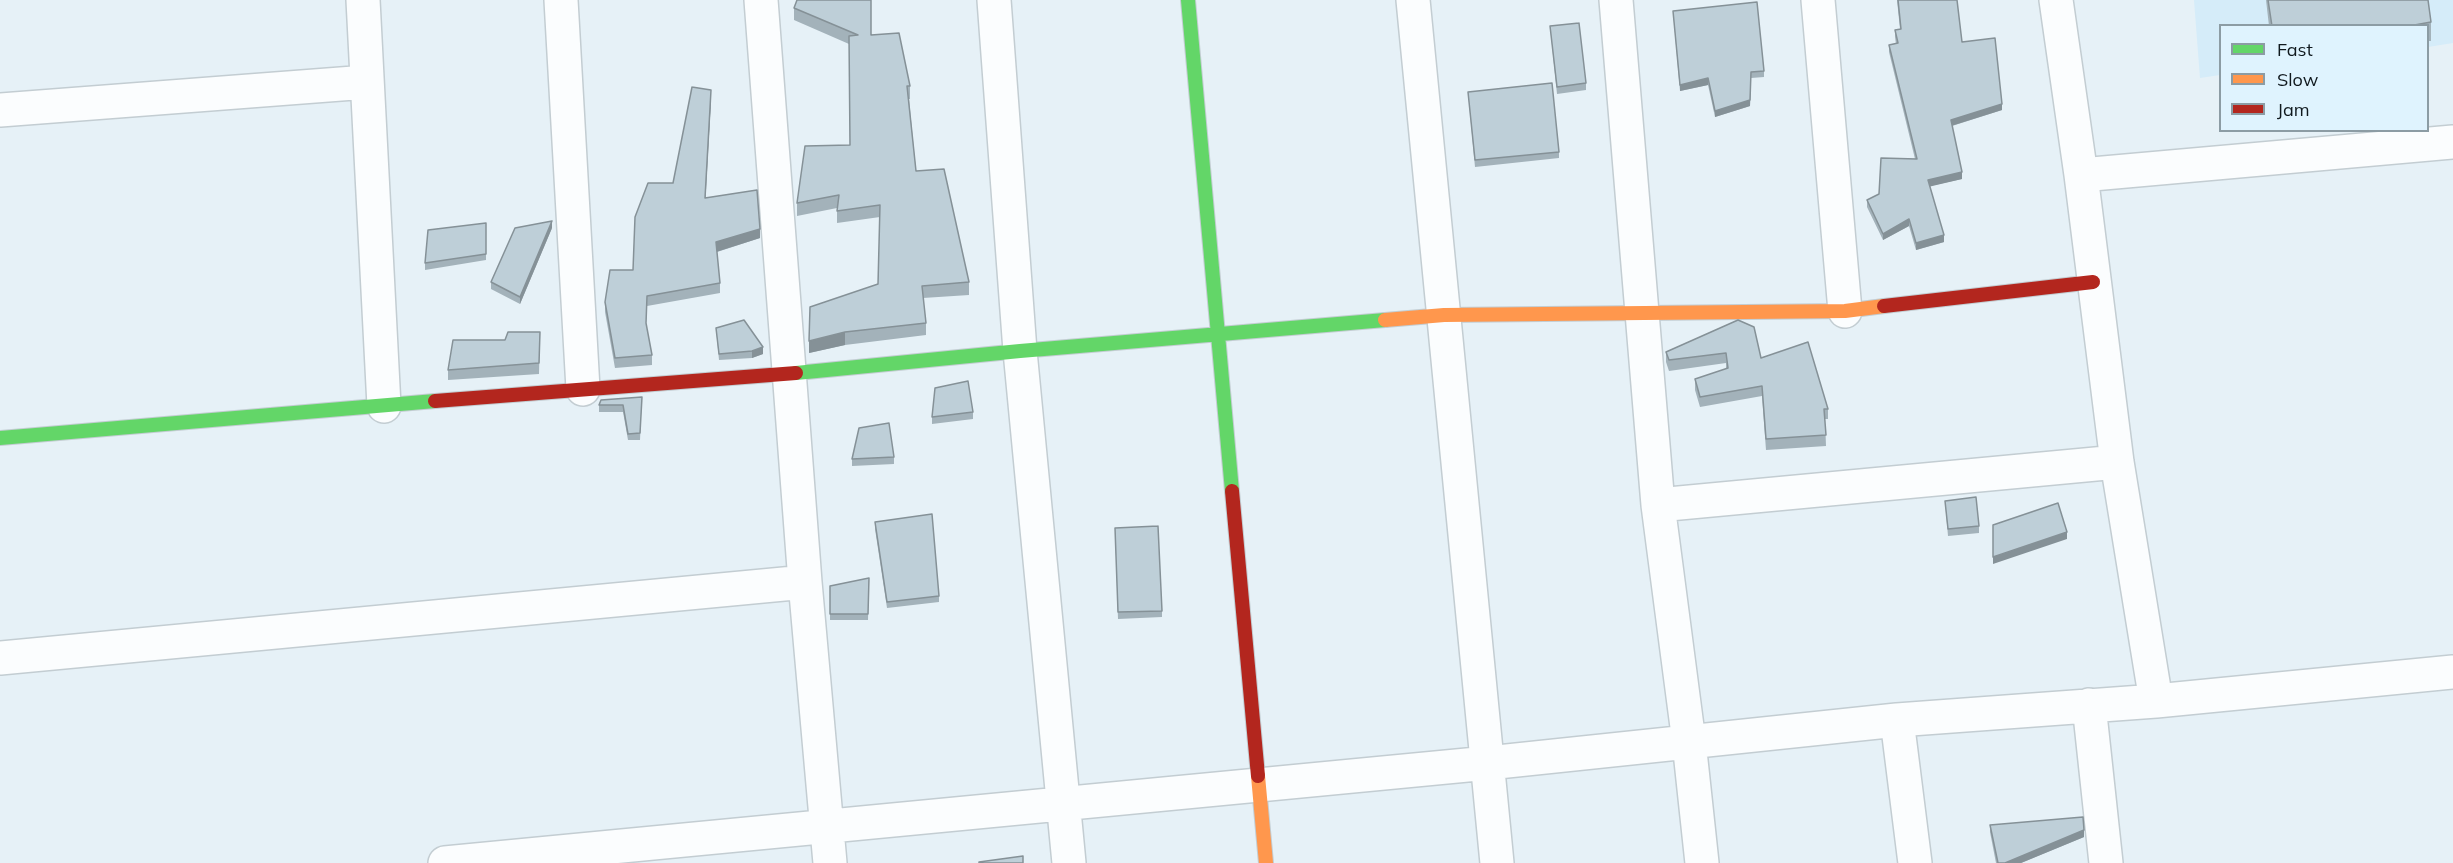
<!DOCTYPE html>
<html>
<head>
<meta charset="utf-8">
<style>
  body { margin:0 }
  #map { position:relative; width:2453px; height:863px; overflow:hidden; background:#e6f1f7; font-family:Mulish,sans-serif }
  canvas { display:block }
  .legend { position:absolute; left:2219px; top:24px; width:210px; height:108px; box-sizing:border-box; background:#dff3fe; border:2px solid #8c9ca4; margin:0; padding:8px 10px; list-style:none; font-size:18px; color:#10191e }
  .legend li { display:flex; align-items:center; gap:12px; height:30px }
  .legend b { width:30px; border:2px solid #8c9ca4 }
</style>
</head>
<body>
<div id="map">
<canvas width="2453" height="863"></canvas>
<ul class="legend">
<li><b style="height:8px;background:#63d668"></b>Fast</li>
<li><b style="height:8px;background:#ff974d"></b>Slow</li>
<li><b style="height:8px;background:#b3261e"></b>Jam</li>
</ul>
</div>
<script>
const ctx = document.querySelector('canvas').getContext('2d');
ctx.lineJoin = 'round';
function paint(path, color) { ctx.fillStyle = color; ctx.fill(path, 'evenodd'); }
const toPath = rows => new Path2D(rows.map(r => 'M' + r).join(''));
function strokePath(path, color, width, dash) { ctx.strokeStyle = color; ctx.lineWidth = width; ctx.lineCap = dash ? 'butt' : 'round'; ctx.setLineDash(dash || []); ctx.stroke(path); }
const built = toPath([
  [2194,0,2453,0,2453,43,2428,47,2428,26,2220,26,2220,75,2200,78]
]);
const street = toPath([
  [363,0,384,406],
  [561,0,583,389],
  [761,0,805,582,830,863],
  [994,0,1020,351,1069,863],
  [1413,0,1497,863],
  [1616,0,1658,505,1689,742,1702,863],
  [1818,0,1845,311],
  [2056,0,2081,175,2117,462,2156,701],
  [0,110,367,82],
  [2081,175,2453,142],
  [1658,505,2117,462],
  [0,658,805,582],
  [2089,705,2106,863],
  [1897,720,1915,863],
  [445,863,1488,763,1897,720,2156,701,2453,672]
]);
const fast = toPath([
  [1188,0,1232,491],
  [796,373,1020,351,1385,320],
  [0,438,435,401]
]);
const slow = toPath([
  [1385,320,1444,315,1845,311,1884,306],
  [1258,776,1266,863]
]);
const jam = toPath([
  [1884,306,2093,282],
  [435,401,796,373],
  [1232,491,1258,776]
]);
const wall = toPath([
  [1897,0,1957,0,1962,42,2002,110,1952,126,1962,179,1930,186,1944,242,1916,250,1909,226,1883,240,1867,207,1867,200,1879,194,1915,159,1889,52,1889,45,1896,44,1895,37,1895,30,1900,29],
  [2266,0,2428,0,2431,22,2431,41,2427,41,2427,26,2269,26],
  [794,8,871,35,910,86,910,99,909,99,916,171,969,282,969,295,923,298,926,323,926,335,845,345,809,353,878,284,880,217,837,223,837,208,797,216,797,203,850,145,849,44,794,20],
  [1673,11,1764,71,1764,77,1751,78,1750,106,1715,117,1708,85,1680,91],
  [1550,26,1586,83,1586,90,1557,94],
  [1468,92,1559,152,1559,158,1475,167],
  [711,100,705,198,760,238,717,252,720,283,720,293,647,306,646,325,652,355,652,365,615,368,605,312,605,302,633,270],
  [486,223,486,260,425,270,425,263],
  [552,228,520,304,491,289,491,282],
  [1738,320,1761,358,1828,409,1828,419,1825,419,1826,446,1766,450,1762,396,1700,407,1695,390,1695,379,1726,369,1726,363,1669,371,1666,362,1666,352],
  [716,328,763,354,752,358,719,360],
  [540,332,539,374,448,380,448,370],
  [642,397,640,440,628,440,623,412,599,412,599,405],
  [973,412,973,419,932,424,932,417],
  [894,457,894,464,852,466,852,459],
  [1945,501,1979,526,1979,533,1948,536],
  [875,522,939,596,939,602,887,608,875,529],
  [1115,528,1162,611,1162,617,1118,619],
  [869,578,868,620,830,620,830,586],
  [1990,825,2084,837,2021,863,1996,863,1990,832]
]);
const shadedWall = toPath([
  [1751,72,1750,106,1715,117,1715,111],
  [1708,78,1708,85,1680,91,1680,85],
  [711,90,711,100,705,208,705,198],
  [2002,104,2002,110,1951,126,1951,120],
  [1962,172,1962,179,1928,187,1928,180],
  [1909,219,1909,226,1883,240,1883,234],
  [552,221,552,228,520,304,520,297],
  [760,229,760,238,716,252,716,242],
  [1944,235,1944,242,1916,250,1916,243],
  [845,332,845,345,809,353,809,341],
  [763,347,763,354,752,358,752,351],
  [2067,532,2067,539,1993,564,1993,557],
  [2084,830,2084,837,2021,863,2005,863]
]);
const building = toPath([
  [797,0,871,0,871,35,899,33,910,86,907,86,916,171,944,169,969,282,922,286,926,323,845,332,809,341,810,307,878,284,880,205,837,211,839,195,797,203,805,146,850,145,849,36,858,35,794,8,797,0],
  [1898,0,1957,0,1962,42,1995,38,2002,104,1951,120,1962,172,1928,180,1944,235,1916,243,1909,219,1883,234,1867,200,1879,194,1881,158,1917,159,1889,45,1898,43,1895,30,1901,29,1898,0],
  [2268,0,2428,0,2431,22,2409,26,2272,26,2268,0],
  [1757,2,1764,71,1751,72,1750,100,1715,111,1708,78,1680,85,1673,11,1757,2],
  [1579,23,1586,83,1557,87,1550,26,1579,23],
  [1552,83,1559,152,1475,160,1468,92,1552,83],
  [692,87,711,90,705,198,757,190,760,229,716,242,720,283,647,296,646,323,652,355,615,358,605,302,610,270,633,270,635,217,648,183,673,183,692,87],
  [552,221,520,297,491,282,515,228,552,221],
  [486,223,486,254,425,263,428,230,486,223],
  [744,320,763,347,752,351,719,354,716,328,744,320],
  [1738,320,1754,327,1761,358,1808,342,1828,409,1824,409,1826,435,1766,439,1762,386,1700,397,1695,379,1728,368,1726,353,1669,360,1666,352,1738,320],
  [508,332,540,332,539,363,448,370,453,340,505,340,508,332],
  [968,381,973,412,932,417,935,388,968,381],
  [642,397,640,433,628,434,623,405,599,405,601,400,642,397],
  [889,423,894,457,852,459,859,428,889,423],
  [1976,497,1979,526,1948,529,1945,501,1976,497],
  [2058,503,2067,532,1993,557,1993,525,2058,503],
  [932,514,939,596,887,602,875,522,932,514],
  [1158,526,1162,611,1118,612,1115,528,1158,526],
  [869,578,868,614,830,614,830,586,869,578],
  [2083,817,2084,830,2005,863,1998,863,1990,825,2083,817],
  [1023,856,1023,863,979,863,979,862,1023,856]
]);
paint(built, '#d5ecf9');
strokePath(street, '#c3cdd2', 36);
strokePath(fast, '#c3cdd2', 16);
strokePath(slow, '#c3cdd2', 16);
strokePath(jam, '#c3cdd2', 16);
strokePath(street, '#fbfdfe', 33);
strokePath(fast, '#63d668', 14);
strokePath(slow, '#ff974d', 14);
strokePath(jam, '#b3261e', 14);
paint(wall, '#a3b2ba');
paint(shadedWall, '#859197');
paint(building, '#becfd8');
strokePath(building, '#859197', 1.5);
</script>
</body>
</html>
